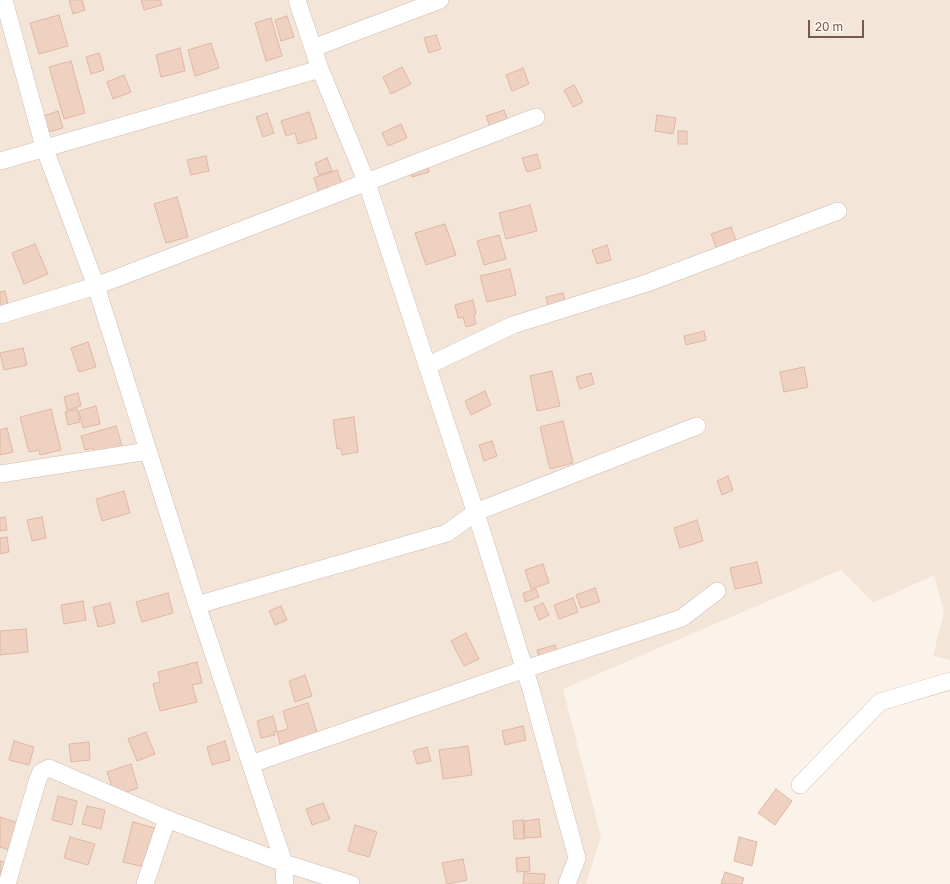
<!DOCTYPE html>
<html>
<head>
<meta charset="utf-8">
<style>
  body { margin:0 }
  #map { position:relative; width:950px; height:884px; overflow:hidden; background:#fbf3e9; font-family:"Golos Text",sans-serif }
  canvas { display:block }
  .scale { position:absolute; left:808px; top:20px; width:56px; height:18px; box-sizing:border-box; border:2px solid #75594e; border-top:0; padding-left:5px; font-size:12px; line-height:14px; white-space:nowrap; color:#75594e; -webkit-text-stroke:3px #fef7ef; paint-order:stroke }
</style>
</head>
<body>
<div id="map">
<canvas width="950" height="884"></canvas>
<div class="scale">20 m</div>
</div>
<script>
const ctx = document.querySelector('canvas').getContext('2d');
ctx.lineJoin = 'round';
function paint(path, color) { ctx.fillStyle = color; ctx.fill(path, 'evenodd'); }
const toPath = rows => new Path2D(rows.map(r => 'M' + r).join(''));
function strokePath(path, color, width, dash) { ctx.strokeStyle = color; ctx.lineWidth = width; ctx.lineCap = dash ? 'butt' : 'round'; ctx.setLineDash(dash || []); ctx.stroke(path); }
const residential = toPath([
  [0,0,950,0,950,660,933,656,944,612,934,575,873,603,841,570,563,689,601,837,586,884,0,884]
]);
const building = toPath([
  [69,0,82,0,85,10,73,14,69,0],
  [141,0,160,0,162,5,144,10,141,0],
  [59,15,68,46,39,54,30,23,59,15],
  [287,16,294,37,281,41,275,20,287,16],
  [271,18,282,56,266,61,255,23,271,18],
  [436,35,441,49,429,53,424,38,436,35],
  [211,43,219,68,195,76,188,50,211,43],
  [180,48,185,71,161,77,156,55,180,48],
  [99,53,104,70,91,74,86,57,99,53],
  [71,61,85,113,64,119,49,67,71,61],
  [402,67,411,84,391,94,383,77,402,67],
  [523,68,529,84,512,91,506,75,523,68],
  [124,75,131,92,113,99,107,82,124,75],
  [574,85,583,102,573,107,564,90,574,85],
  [504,110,513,134,495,140,486,116,504,110],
  [58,111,63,128,45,133,41,117,58,111],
  [309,112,317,138,298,144,295,133,286,136,281,121,309,112],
  [267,113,274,133,263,137,256,117,267,113],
  [657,115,676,118,673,134,655,131,657,115],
  [401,124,407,138,388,146,382,133,401,124],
  [678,131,687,131,687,144,678,144,678,131],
  [537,154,541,168,527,172,522,158,537,154],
  [206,156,209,171,191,175,187,160,206,156],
  [327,158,332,171,319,175,315,163,327,158],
  [425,158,429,172,412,177,408,162,425,158],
  [337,170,344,190,321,199,314,178,337,170],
  [177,197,188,237,166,243,154,204,177,197],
  [530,205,537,231,506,239,499,213,530,205],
  [445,224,456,255,426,265,415,233,445,224],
  [731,227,741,253,721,260,711,234,731,227],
  [499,235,506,259,484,265,477,241,499,235],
  [35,244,48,274,24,284,12,253,35,244],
  [607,245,611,260,597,264,592,250,607,245],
  [510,269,516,295,487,302,480,276,510,269],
  [5,291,8,304,0,306,0,292,5,291],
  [563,293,567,311,550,315,546,297,563,293],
  [473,300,476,314,474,315,476,324,466,327,463,317,458,318,455,305,473,300],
  [704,331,706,340,686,345,684,336,704,331],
  [88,342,96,367,79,372,71,348,88,342],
  [23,348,27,365,4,370,0,353,23,348],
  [804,367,808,387,784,392,780,372,804,367],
  [552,371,560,406,537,411,530,376,552,371],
  [591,373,594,384,580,389,576,377,591,373],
  [485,391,491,405,471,415,465,401,485,391],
  [78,393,81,406,67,410,64,397,78,393],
  [96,406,100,424,83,428,79,411,96,406],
  [51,409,61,450,40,455,39,450,29,452,20,417,51,409],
  [77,409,80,422,68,425,65,412,77,409],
  [354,417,358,452,342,455,341,448,337,449,333,420,354,417],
  [563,421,573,463,550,469,540,427,563,421],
  [116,426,123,449,95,457,93,448,85,450,81,436,116,426],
  [7,428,13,452,0,455,0,430,7,428],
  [492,441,497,456,484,461,479,445,492,441],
  [728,476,733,490,722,495,717,481,728,476],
  [124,491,130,513,102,521,96,499,124,491],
  [5,517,7,530,0,531,0,518,5,517],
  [42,517,46,538,32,541,27,520,42,517],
  [697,520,703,541,680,548,674,528,697,520],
  [7,537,9,552,0,554,0,538,7,537],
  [757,562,762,583,735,589,730,568,757,562],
  [543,564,549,583,531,589,525,570,543,564],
  [595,588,600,602,581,608,576,595,595,588],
  [536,589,539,597,525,602,523,593,536,589],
  [168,593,173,613,142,622,136,602,168,593],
  [573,598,578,612,559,619,554,605,573,598],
  [83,601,86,620,64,624,61,605,83,601],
  [110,603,115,623,98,627,93,607,110,603],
  [543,603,549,615,539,620,534,607,543,603],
  [281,606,287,620,275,625,269,611,281,606],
  [26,629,28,652,0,655,0,631,26,629],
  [466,633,479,659,464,666,451,641,466,633],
  [555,645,561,665,543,670,537,650,555,645],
  [197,662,202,683,192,685,197,702,160,711,153,684,160,682,158,672,197,662],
  [305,675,312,696,295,702,289,681,305,675],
  [308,703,318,736,281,747,277,732,288,729,283,711,308,703],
  [273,716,277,731,274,732,275,735,261,738,257,721,273,716],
  [523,726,526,740,505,745,502,731,523,726],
  [146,732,155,754,137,761,128,739,146,732],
  [14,741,34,747,29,765,9,760,14,741],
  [225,741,230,760,212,765,207,747,225,741],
  [89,742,90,760,71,762,69,744,89,742],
  [468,746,472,775,443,779,439,750,468,746],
  [427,747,431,761,417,764,413,751,427,747],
  [131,764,138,788,115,796,107,772,131,764],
  [776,789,792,801,775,825,758,813,776,789],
  [58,796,77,801,72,825,52,820,58,796],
  [323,803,330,819,312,825,306,809,323,803],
  [87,806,105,810,101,829,82,824,87,806],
  [0,817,19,823,10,850,0,847,0,817],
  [539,819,541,837,525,838,524,821,539,819],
  [523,820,524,839,514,839,513,821,523,820],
  [133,822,155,828,145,867,123,862,133,822],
  [355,825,377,832,369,857,348,851,355,825],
  [70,837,95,844,88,865,64,858,70,837],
  [739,837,757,842,752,866,734,861,739,837],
  [529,857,530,871,517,872,516,858,529,857],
  [463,859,467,880,447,884,442,863,463,859],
  [0,861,7,863,0,880,0,861],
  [725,872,744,878,742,884,721,884,725,872],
  [524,873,545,874,544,884,523,884,524,873]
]);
const street = toPath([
  [4,0,44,147,96,286,197,605,284,863,285,884],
  [297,0,320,69,367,183,482,532,532,693,577,858,567,884],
  [313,48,440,0],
  [0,161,320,69],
  [0,315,96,286,536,117],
  [427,366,513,325,647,283,838,211],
  [0,474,148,451],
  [197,605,447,533,476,512,697,426],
  [251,764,525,669,682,618,717,591],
  [800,785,880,702,950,681],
  [7,884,37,782,41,772,49,768,167,819,284,863,351,884],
  [145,884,167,819]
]);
paint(residential, '#f3e5d8');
paint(building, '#efd1c2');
strokePath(building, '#e1b7a3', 1);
strokePath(street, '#cfbdb2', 18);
strokePath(street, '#fff', 17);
</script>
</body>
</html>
